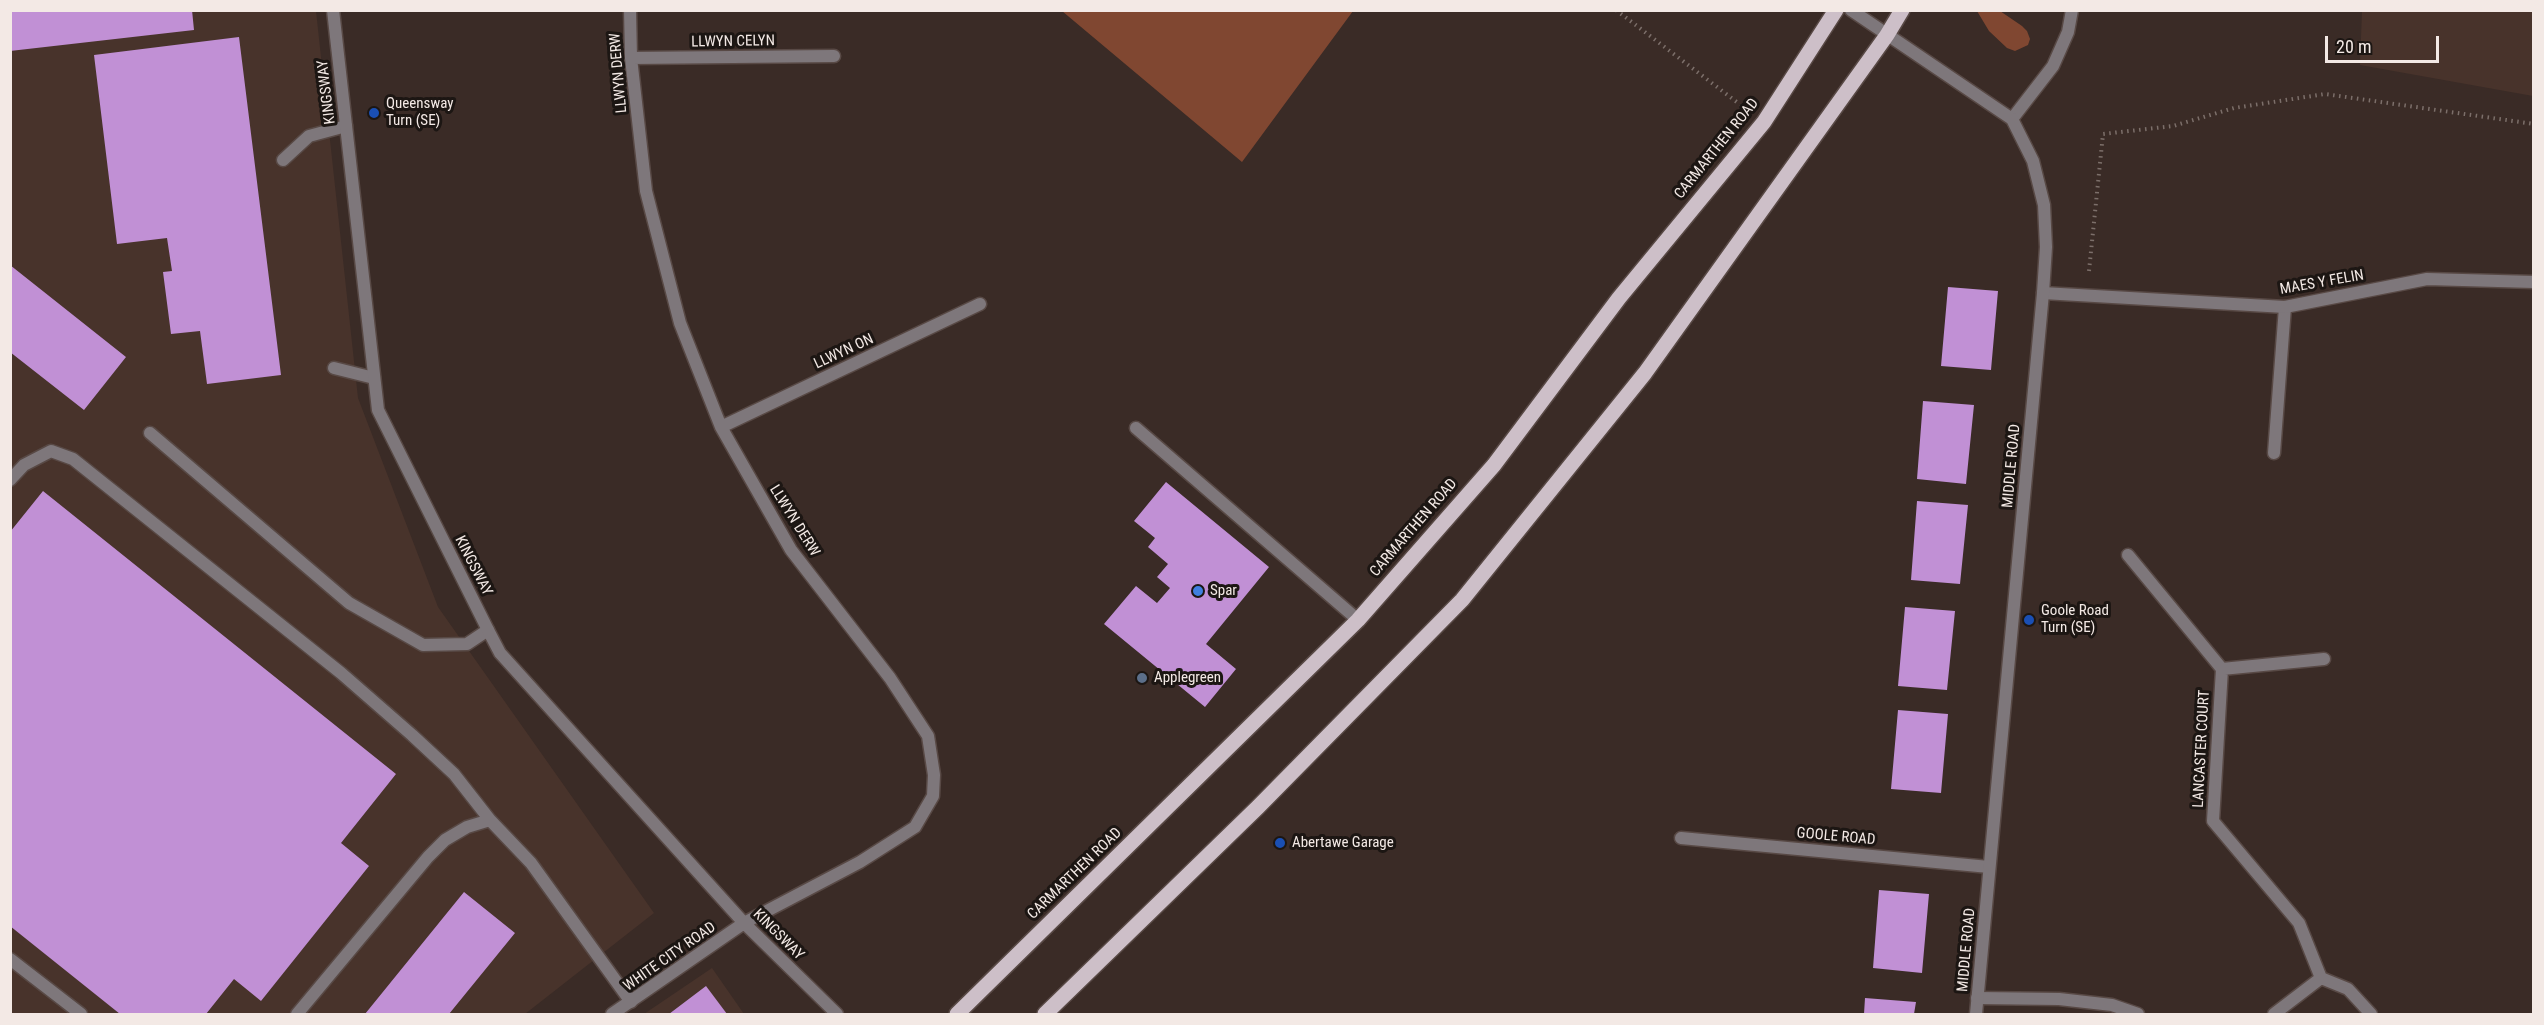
<!DOCTYPE html>
<html>
<head>
<meta charset="utf-8">
<style>
  body { margin:0 }
  #map { position:relative; width:2544px; height:1025px; overflow:hidden; background:#3a2b26; font-family:"Roboto Condensed",sans-serif }
  canvas { display:block }
  .frame { position:absolute; inset:0; border:12px solid #f3e9e5; pointer-events:none }
  .scale { position:absolute; left:2325px; top:36px; width:114px; height:27px; box-sizing:border-box; border:3px solid #f3e9e5; border-top:0; padding-left:8px; font-size:18px; line-height:21px; white-space:nowrap; color:#f3e9e5; -webkit-text-stroke:4px #1c1613; paint-order:stroke }
</style>
</head>
<body>
<div id="map">
<canvas width="2544" height="1025"></canvas>
<div class="frame"></div>
<div class="scale">20 m</div>
</div>
<script>
const ctx = document.querySelector('canvas').getContext('2d');
ctx.lineJoin = 'round';
function paint(path, color) { ctx.fillStyle = color; ctx.fill(path, 'evenodd'); }
const toPath = rows => new Path2D(rows.map(r => 'M' + r).join(''));
function strokePath(path, color, width, dash) { ctx.strokeStyle = color; ctx.lineWidth = width; ctx.lineCap = dash ? 'butt' : 'round'; ctx.setLineDash(dash || []); ctx.stroke(path); }
function write(font, color, halo, rows, align = 'center') {
  ctx.font = font + ' "Roboto Condensed",sans-serif'; ctx.lineWidth = 6; ctx.setLineDash([]); ctx.textBaseline = 'middle'; ctx.strokeStyle = halo; ctx.fillStyle = color; for (const [text, x, y, turn = 0] of rows) {
    ctx.save(); ctx.translate(x, y); ctx.rotate((+turn || 0) * Math.PI / 180); ctx.textAlign = isNaN(turn) ? turn : align; if (halo) ctx.strokeText(text, 0, 0); ctx.fillText(text, 0, 0); ctx.restore();
  }
}
const built = toPath([
  [10,11,316,11,358,398,438,607,654,913,525,1014,11,1014],
  [2362,11,2533,11,2533,96,2360,65],
  [712,968,744,1014,644,1014]
]);
const green = toPath([
  [1062,11,1353,11,1242,162],
  [1977,11,2000,11,2022,26,2027,31,2030,39,2028,45,2015,51,2007,48,1989,31]
]);
const building = toPath([
  [10,10,192,10,194,30,10,51],
  [239,37,281,375,207,384,200,331,171,334,163,272,172,271,167,238,117,244,94,55],
  [10,265,126,357,84,410,10,352],
  [1948,287,1998,291,1991,370,1941,366],
  [1923,401,1974,405,1966,484,1917,479],
  [1166,482,1269,567,1206,644,1236,669,1205,707,1104,624,1136,586,1157,603,1170,588,1157,577,1168,564,1148,547,1155,538,1134,521],
  [43,491,396,774,341,843,369,866,261,1001,234,979,206,1014,120,1014,10,926,10,532],
  [1917,501,1968,505,1960,584,1911,580],
  [1905,607,1955,611,1947,690,1898,686],
  [1898,710,1948,714,1941,793,1891,789],
  [1879,890,1929,894,1922,973,1873,968],
  [464,892,515,933,449,1014,365,1014],
  [706,986,727,1014,669,1014],
  [1865,998,1916,1002,1914,1014,1864,1014]
]);
const path = toPath([
  [1616,10,1742,106],
  [2089,271,2103,134,2173,126,2234,108,2325,94,2534,124]
]);
const service = toPath([
  [2012,119,2053,66,2068,32,2072,10],
  [283,160,309,136,346,126],
  [334,368,374,378],
  [1136,428,1358,620],
  [150,433,349,603,423,645,467,644,488,630],
  [2274,453,2285,307],
  [10,480,24,465,51,451,73,459,341,673,412,735,454,774,490,820],
  [10,959,81,1014],
  [297,1014,428,857,445,840,467,827,490,820,531,863,631,1002]
]);
const minor = toPath([
  [333,10,378,410,488,630,500,653,744,923,837,1014],
  [631,58,834,56],
  [2043,293,2285,307,2427,279,2534,282],
  [721,427,980,304],
  [2128,555,2222,669,2213,821,2299,923,2321,978],
  [2222,669,2324,659],
  [1681,838,1989,867],
  [2321,978,2348,989,2371,1014],
  [1977,998,2059,999,2112,1005,2138,1014],
  [612,1014,744,923,860,862,915,827,933,796,934,775,928,736,890,678,791,550,721,427,680,323,646,191,631,58,630,10],
  [2274,1014,2321,978]
]);
const tertiary = toPath([
  [1851,10,2012,119,2033,161,2044,205,2046,247,2043,293,1976,1014]
]);
const primary = toPath([
  [957,1014,1358,620,1494,465,1619,298,1764,122,1836,10],
  [1045,1014,1258,807,1462,600,1645,373,1887,35,1902,10]
]);
const markers = [
  [374,113,6,"#1a4fb4"],
  [1198,591,6,"#3f7fe0"],
  [2029,620,6,"#1a4fb4"],
  [1142,678,6,"#5c6f8a"],
  [1280,843,6,"#1a4fb4"]
];
const streetNames = [
  ["LLWYN CELYN",733,42,-1],
  ["LLWYN DERW",619,73,-95],
  ["KINGSWAY",327,92,-97],
  ["CARMARTHEN ROAD",1717,149,-51],
  ["MAES Y FELIN",2322,283,-10],
  ["LLWYN ON",844,352,-25],
  ["MIDDLE ROAD",2012,466,-85],
  ["LLWYN DERW",794,521,58],
  ["CARMARTHEN ROAD",1414,528,-49],
  ["KINGSWAY",473,566,63],
  ["LANCASTER COURT",2202,749,-87],
  ["GOOLE ROAD",1836,837,5],
  ["CARMARTHEN ROAD",1075,874,-44],
  ["KINGSWAY",778,935,45],
  ["MIDDLE ROAD",1967,950,-85],
  ["WHITE CITY ROAD",670,957,-35]
];
const poiNames = [
  ["Queensway",386,104],
  ["Turn (SE)",386,121],
  ["Spar",1210,591],
  ["Goole Road",2041,611],
  ["Turn (SE)",2041,628],
  ["Applegreen",1154,678],
  ["Abertawe Garage",1292,843]
];
paint(built, '#48332b');
paint(green, '#804731');
paint(building, '#c190d5');
strokePath(service, '#584945', 15);
strokePath(minor, '#584945', 15);
strokePath(tertiary, '#584945', 15);
strokePath(primary, '#584945', 18);
strokePath(path, '#7c6f6a', 4, [1.5, 4.5]);
strokePath(service, '#7e777b', 12);
strokePath(minor, '#7e777b', 12);
strokePath(tertiary, '#7e777b', 12);
strokePath(primary, '#cdbfc8', 15);
for (const [x, y, r, color] of markers) { const dot = new Path2D(); dot.arc(x, y, r, 0, 2 * Math.PI); ctx.fillStyle = color; ctx.fill(dot); strokePath(dot, '#1c1613', 2); }
write('15px', '#f3e9e5', '#1c1613', streetNames);
write('15px', '#f3e9e5', '#1c1613', poiNames, 'left');
</script>
</body>
</html>
